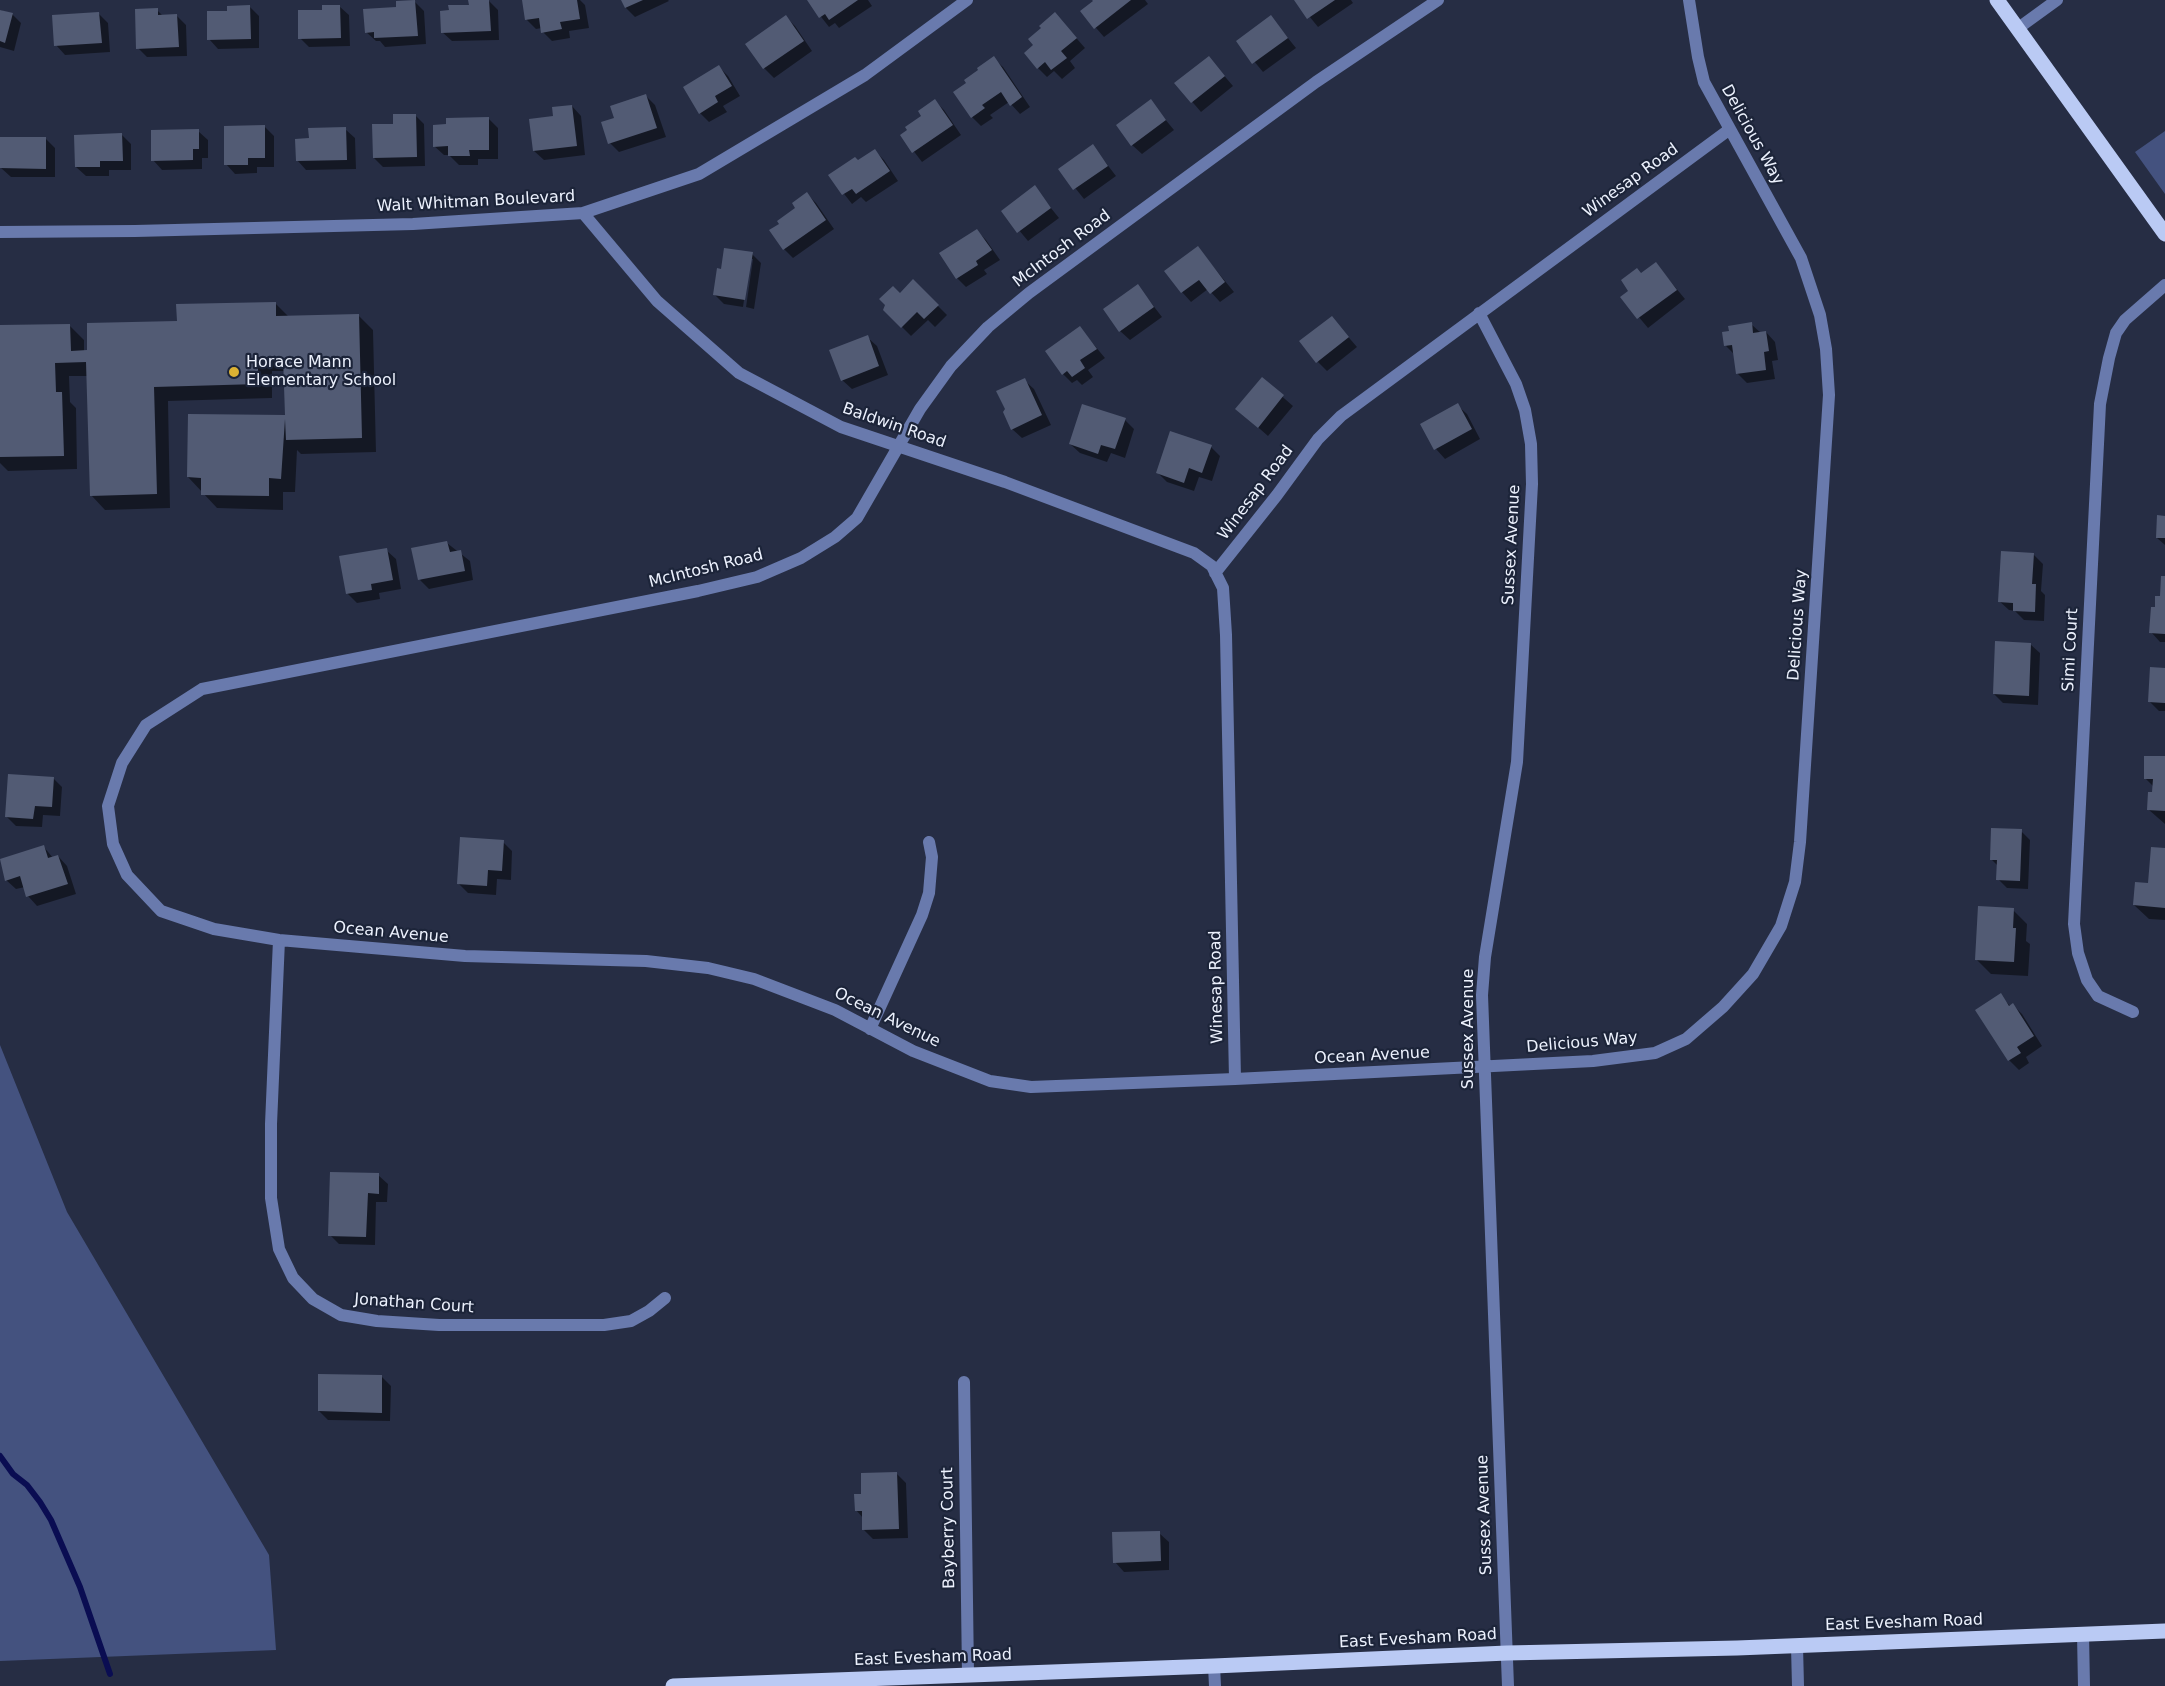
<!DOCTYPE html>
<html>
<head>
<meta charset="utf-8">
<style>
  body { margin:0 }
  canvas { display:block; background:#262d44 }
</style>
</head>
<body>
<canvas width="2165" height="1686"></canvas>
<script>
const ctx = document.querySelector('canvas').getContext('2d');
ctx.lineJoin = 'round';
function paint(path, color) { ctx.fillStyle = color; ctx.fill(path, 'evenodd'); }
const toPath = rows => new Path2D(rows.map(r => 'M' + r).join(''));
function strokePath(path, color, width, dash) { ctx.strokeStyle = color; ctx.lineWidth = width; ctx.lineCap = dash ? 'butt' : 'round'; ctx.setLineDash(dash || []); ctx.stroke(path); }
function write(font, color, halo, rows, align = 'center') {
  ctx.font = font + ' "DejaVu Sans",sans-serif'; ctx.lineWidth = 4.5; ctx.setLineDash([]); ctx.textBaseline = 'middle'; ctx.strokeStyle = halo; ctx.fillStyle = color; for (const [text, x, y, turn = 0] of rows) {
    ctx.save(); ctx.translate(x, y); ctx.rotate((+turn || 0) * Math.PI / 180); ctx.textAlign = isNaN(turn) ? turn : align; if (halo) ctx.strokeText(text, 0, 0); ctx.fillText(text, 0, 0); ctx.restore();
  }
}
const green = toPath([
  [2165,131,2165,194,2135,152],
  [0,1045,67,1212,269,1555,276,1650,0,1661]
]);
const shadow = toPath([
  [523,0,580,0,585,5,589,28,569,31,570,38,552,41,543,32,542,28,536,29,527,20],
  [622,0,668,0,669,1,635,17,626,8],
  [808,0,868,0,872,6,839,28,835,23,829,27],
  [1094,0,1145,0,1148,4,1104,37,1082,12,1095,2],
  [1296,0,1351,0,1353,3,1318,27],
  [489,1,498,10,499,40,452,41,442,32,470,6],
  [415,2,424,11,426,44,385,47,380,41,376,41,366,32,398,8],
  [249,6,259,16,259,48,218,49,209,39,228,12],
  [339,6,349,15,350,46,309,47,300,38,323,11],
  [0,10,12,14,21,23,14,51,0,47],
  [157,10,163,16,177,16,186,25,187,56,147,57,138,48],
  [99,14,108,23,110,52,65,55,56,45],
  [786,17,795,26,812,51,774,78,764,68,747,44],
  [1271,17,1296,48,1263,72,1238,42],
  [1064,24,1085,48,1070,61,1075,68,1062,79,1054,71,1047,77,1038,68],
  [993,58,1003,67,1030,107,1020,114,1009,102,990,115,993,118,981,126,972,117],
  [1209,58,1233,86,1201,112,1176,83],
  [719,67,728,76,740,96,723,106,727,112,709,122,700,113],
  [646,96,655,105,666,137,619,152,610,143,616,119],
  [935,101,944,110,961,135,922,162,902,136,923,116],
  [1150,101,1174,130,1142,154,1132,145],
  [572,106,581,116,585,155,544,160,534,151,555,117],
  [415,115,424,124,425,166,383,167,374,158,395,125],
  [489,119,498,128,498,159,478,159,478,165,459,165,449,155,444,155,434,146],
  [264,126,274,136,274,167,257,167,257,173,235,174,226,164],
  [345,129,355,138,356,169,306,170,297,160,310,140],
  [198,131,208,140,208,158,202,158,202,169,162,170,153,160],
  [122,135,131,144,131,170,109,170,109,176,86,176,76,167],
  [46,139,55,148,55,177,11,177,1,168],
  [1093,146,1116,176,1084,199,1060,169],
  [875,151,884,160,898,181,866,202,861,197,852,204,830,176,858,162],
  [1034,187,1059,218,1028,241,1003,211],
  [807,194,816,203,834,229,793,258,784,249,798,208],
  [977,231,986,240,1000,260,984,270,987,274,966,287,957,278],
  [1198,248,1234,292,1220,302,1208,289,1191,302,1182,292],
  [752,254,761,263,754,309,746,307,753,259,750,259,743,307,724,304,715,295,722,271],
  [1656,264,1685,299,1648,328,1622,297,1631,291,1642,274],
  [913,281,947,315,935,327,928,320,911,336,885,310],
  [1138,286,1162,317,1130,340,1120,331],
  [275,303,289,317,358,315,373,330,376,452,301,454,297,450,295,492,283,492,283,510,217,508,188,477,286,417,285,371,272,371,272,398,168,401,170,508,105,510,91,495,88,376,69,376,70,402,76,408,77,469,8,471,0,463,0,327,69,325,84,340,84,352,178,323],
  [1332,318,1357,347,1327,371,1318,362],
  [1751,324,1761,333,1766,332,1775,342,1778,360,1772,361,1775,379,1747,383,1737,373,1735,355,1726,346],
  [1080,328,1105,358,1088,370,1093,377,1082,385,1077,380,1072,383,1063,374],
  [867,337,877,346,888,375,852,389,842,380],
  [1262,379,1293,406,1268,436,1237,409],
  [1024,380,1034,389,1051,425,1022,438,1012,429],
  [1457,405,1467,414,1480,439,1445,459,1436,449,1422,425],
  [1125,420,1134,429,1125,458,1111,453,1107,462,1080,453,1070,444],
  [1211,447,1220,456,1212,481,1199,477,1194,491,1167,482,1158,473],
  [2165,517,2165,545,2157,538],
  [447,543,470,561,473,580,429,589,420,580],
  [386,550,396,559,401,589,379,593,380,599,357,603,347,593],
  [2033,554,2043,564,2041,591,2045,595,2044,621,2024,620,2015,611,2009,610,1999,601],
  [2165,578,2165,642,2160,642,2151,632,2156,609,2162,597],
  [2030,644,2040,653,2038,705,2003,703,1994,694],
  [2165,670,2165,711,2159,711,2149,701],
  [2165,758,2165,824,2149,810,2154,787,2145,778],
  [53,778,62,787,60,816,43,815,42,827,16,826,6,816],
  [2021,831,2030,840,2028,889,2007,888,1998,879,1999,867,1991,859],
  [503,842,512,851,511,880,497,879,496,895,468,893,459,884],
  [44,847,53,858,58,856,67,866,76,894,37,906,28,896,25,887,16,889,6,880],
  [2165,850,2165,920,2149,919,2134,905,2149,885],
  [2013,910,2027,924,2026,941,2030,944,2028,976,1991,974,1977,960],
  [2000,995,2011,1007,2013,1005,2022,1014,2042,1046,2026,1057,2029,1063,2019,1070,2009,1060,1977,1010],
  [378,1175,388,1184,387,1202,376,1202,375,1245,339,1244,330,1235],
  [382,1377,391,1386,390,1421,328,1420,319,1411],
  [897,1474,906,1483,908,1538,873,1539,864,1530,863,1518,856,1510,863,1495],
  [1159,1533,1169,1542,1169,1570,1124,1572,1115,1562]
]);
const stream = toPath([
  [0,1456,13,1474,27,1485,40,1502,51,1520,80,1587,110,1674]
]);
const building = toPath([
  [415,0,418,36,374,38,374,32,365,33,363,9,396,7,396,1],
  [468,0,489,0,491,31,441,33,440,11,449,10,448,5,469,5],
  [522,0,577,0,580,19,560,22,562,29,541,33,539,18,525,20],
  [621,0,643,0,625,8],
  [807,0,858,0,829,20,825,14,819,18],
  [1092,0,1131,0,1094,29,1080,11,1093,1],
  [1294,0,1335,0,1307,19],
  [250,5,251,39,207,40,207,11,227,11,227,6],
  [322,5,340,5,341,38,298,39,298,10,322,10],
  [158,8,158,15,177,14,179,47,136,49,135,9],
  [0,10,13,13,5,43,0,41],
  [99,12,102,43,54,46,52,15],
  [1055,12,1077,38,1061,51,1067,58,1051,70,1045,62,1037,69,1024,53,1033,45,1028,39,1041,28,1039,26],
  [786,15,804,41,763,69,745,44],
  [1271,15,1288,38,1252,64,1236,41],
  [994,56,1022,97,1010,106,1001,92,982,105,985,108,971,118,953,92,966,83,964,80,978,70,977,68],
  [1209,56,1225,76,1191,103,1174,83],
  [719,65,732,86,715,96,718,102,699,114,683,87],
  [646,94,657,128,608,144,601,122,614,118,610,106],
  [935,99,953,125,912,153,900,135,907,130,905,127,921,116,918,111],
  [1151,99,1166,120,1131,146,1116,125],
  [572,105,577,146,533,151,529,119,553,116,552,107],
  [393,114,416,114,417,157,373,158,372,124,393,124],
  [489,117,489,150,469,150,470,156,448,156,448,146,433,147,433,125,446,124,446,118],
  [265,125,265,158,248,158,248,165,224,165,224,126],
  [346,127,347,160,296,161,295,139,309,138,308,128],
  [199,129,199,149,193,149,193,160,151,161,151,130],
  [122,133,123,161,100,161,100,167,75,167,74,135],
  [0,137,46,137,46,169,0,168],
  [1093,144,1108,166,1073,190,1058,169],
  [875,149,890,171,856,194,852,189,842,195,828,175,855,157,858,160],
  [1035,185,1051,208,1017,233,1001,211],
  [807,192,826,220,783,250,769,230,779,224,777,221,795,208,792,203],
  [977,229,992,250,976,261,978,265,956,279,939,253],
  [1198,246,1225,282,1210,294,1199,280,1181,293,1164,271],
  [724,248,753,252,745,300,713,295,717,268,721,269],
  [1656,262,1677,290,1637,319,1620,297,1628,291,1621,280,1637,268,1641,273],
  [913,279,939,305,924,319,917,312,901,328,883,310,885,305,879,299,893,286,900,293],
  [1138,284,1154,307,1119,332,1103,309],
  [276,302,276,316,359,314,362,438,286,440,285,419,281,479,269,478,269,496,201,495,201,478,187,477,188,414,285,415,283,357,258,357,258,384,154,387,157,494,90,496,86,362,55,363,56,392,62,392,64,456,0,457,0,325,70,324,71,351,87,350,87,323,177,321,176,304],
  [1332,316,1349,337,1316,363,1299,341],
  [1752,322,1753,333,1766,331,1769,351,1764,352,1766,370,1736,374,1732,345,1724,346,1722,332,1729,331,1728,326],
  [1080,326,1097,349,1080,360,1085,368,1072,377,1067,371,1062,375,1045,351],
  [868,335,879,366,841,381,829,350],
  [1262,377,1284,395,1258,428,1235,409],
  [1025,378,1042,415,1011,430,1003,412,1005,409,996,391],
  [1458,403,1472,429,1434,450,1420,424],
  [1082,404,1126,418,1115,449,1101,445,1098,454,1069,444],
  [1170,431,1212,445,1202,473,1189,468,1184,483,1156,473],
  [2157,515,2165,516,2165,538,2156,538],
  [447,541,450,552,461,550,465,571,418,580,411,548],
  [387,548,393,580,371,584,372,590,346,594,339,556],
  [2001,551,2034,553,2032,584,2036,584,2035,612,2013,611,2013,603,1998,602],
  [2161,576,2165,576,2165,634,2149,633,2151,607,2155,607,2155,596,2160,596],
  [1995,641,2031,643,2029,696,1993,694],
  [2150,667,2165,668,2165,703,2148,702],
  [2144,756,2165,756,2165,811,2147,810,2148,792,2152,792,2153,779,2144,779],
  [8,774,54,777,52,807,35,806,33,819,5,817],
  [1991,828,2022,829,2020,881,1996,880,1997,860,1990,860],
  [460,837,504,840,502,871,488,870,487,886,457,884],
  [44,845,48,858,58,855,68,884,26,897,20,876,5,881,0,859],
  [2151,847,2165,848,2165,908,2133,905,2135,882,2148,883],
  [1978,906,2014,908,2013,928,2016,928,2014,962,1975,960],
  [2001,993,2009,1006,2013,1003,2034,1036,2017,1047,2021,1053,2008,1061,1975,1010],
  [330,1172,379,1173,379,1194,368,1193,366,1237,328,1236],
  [318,1374,382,1375,382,1413,318,1411],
  [897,1472,899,1529,862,1530,862,1511,855,1511,854,1494,861,1494,861,1473],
  [1160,1531,1161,1561,1113,1563,1112,1532]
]);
const minor = toPath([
  [1438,0,1316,82,1029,293,988,327,951,366,920,409,857,518,835,537,801,558,757,577,698,591,202,689,146,725,122,763,108,806,113,844,127,875,161,911,214,929,279,940,465,956,646,961,708,968,754,979,835,1010,913,1051,990,1081,1031,1087,1235,1079,1593,1061,1655,1053,1686,1039,1723,1007,1753,974,1781,926,1795,882,1800,842,1829,395,1826,349,1820,315,1801,258,1704,82,1698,57,1689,0],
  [2017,29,2057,0],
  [583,213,657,301,739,373,841,427,1005,482,1194,553,1212,566,1223,588,1226,635,1235,1079],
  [0,232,135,231,413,224,583,213,699,174,865,75,967,0],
  [1479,313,1516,384,1525,410,1531,444,1532,484,1517,762,1485,957,1482,995,1508,1686],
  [1215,573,1277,495,1318,439,1341,416,1730,129],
  [279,940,271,1124,271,1198,279,1249,293,1278,313,1299,341,1315,377,1321,439,1325,604,1325,631,1321,649,1311,665,1298],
  [2133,1012,2098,996,2087,980,2078,953,2074,924,2100,404,2109,358,2116,333,2125,320,2165,285],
  [870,1029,922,915,929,893,932,857,929,842],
  [964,1382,968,1674],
  [2083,1634,2084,1686],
  [1797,1646,1798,1686],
  [1214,1666,1215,1686]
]);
const primary = toPath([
  [1997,0,2165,234],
  [673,1686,1214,1666,1507,1653,1737,1648,2165,1631]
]);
const markers = [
  [234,372,6,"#dcb233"]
];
const streetNames = [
  ["Delicious Way",1752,135,61],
  ["Winesap Road",1631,181,-36],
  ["Walt Whitman Boulevard",476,202,-3],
  ["McIntosh Road",1062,249,-37],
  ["Baldwin Road",894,426,19],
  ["Winesap Road",1256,493,-53],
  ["Sussex Avenue",1512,545,-87],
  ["McIntosh Road",706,569,-14],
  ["Delicious Way",1798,625,-86],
  ["Simi Court",2071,650,-87],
  ["Ocean Avenue",391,933,5],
  ["Winesap Road",1217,987,-91],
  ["Ocean Avenue",887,1018,26],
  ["Sussex Avenue",1469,1029,-90],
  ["Delicious Way",1582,1043,-5],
  ["Ocean Avenue",1372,1056,-3],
  ["Jonathan Court",414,1304,4],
  ["Sussex Avenue",1485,1515,-92],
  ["Bayberry Court",949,1528,-91],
  ["East Evesham Road",1904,1623,-2],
  ["East Evesham Road",1418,1639,-3],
  ["East Evesham Road",933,1658,-2]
];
const poiNames = [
  ["Horace Mann",246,363],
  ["Elementary School",246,381]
];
paint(green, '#44527f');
paint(shadow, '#0007');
strokePath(stream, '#0a0d52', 6);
paint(building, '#525b74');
strokePath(minor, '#697aad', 12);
strokePath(primary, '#bacaf4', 15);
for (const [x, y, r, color] of markers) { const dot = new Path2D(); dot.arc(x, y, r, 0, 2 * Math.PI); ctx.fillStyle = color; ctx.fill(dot); strokePath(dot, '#1c2439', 2); }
write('16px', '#ecf1fd', '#1c2439', streetNames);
write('16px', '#ecf1fd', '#1c2439', poiNames, 'left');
</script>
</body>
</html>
